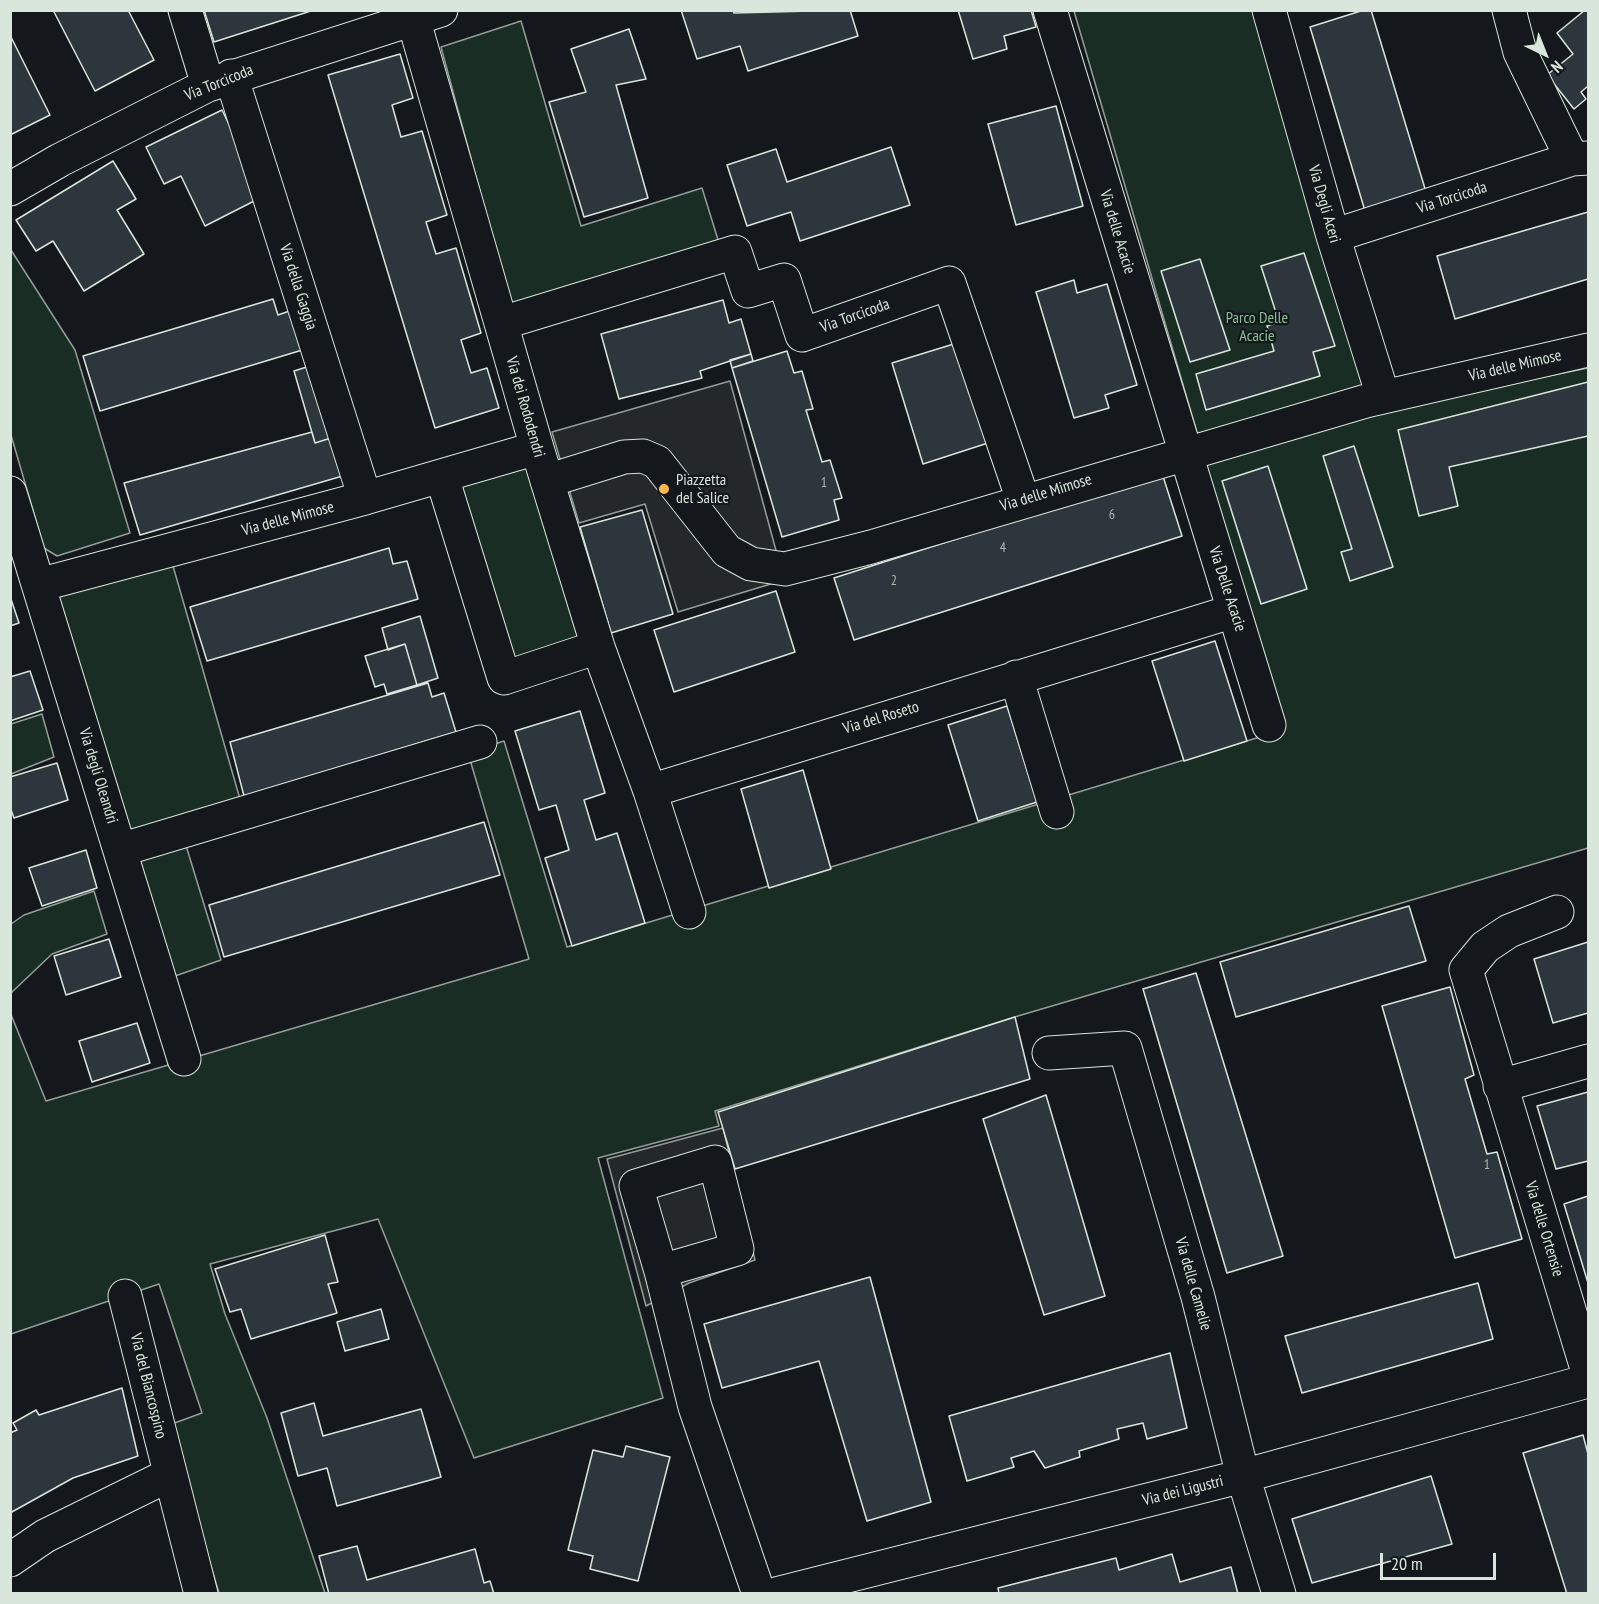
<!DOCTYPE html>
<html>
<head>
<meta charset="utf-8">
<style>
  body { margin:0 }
  #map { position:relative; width:1599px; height:1604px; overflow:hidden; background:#14181c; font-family:"PT Sans Narrow",sans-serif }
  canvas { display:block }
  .frame { position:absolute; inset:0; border:12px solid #d8e6dc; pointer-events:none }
  .north { position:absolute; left:1515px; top:24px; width:60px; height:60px; -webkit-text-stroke:4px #14181c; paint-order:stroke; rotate:137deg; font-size:16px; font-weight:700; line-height:24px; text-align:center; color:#d8e6dc }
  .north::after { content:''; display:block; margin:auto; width:21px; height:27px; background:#d8e6dc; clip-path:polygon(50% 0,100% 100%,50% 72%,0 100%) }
  .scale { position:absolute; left:1380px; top:1553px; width:116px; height:27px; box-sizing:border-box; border:3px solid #d8e6dc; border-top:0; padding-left:8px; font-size:18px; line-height:21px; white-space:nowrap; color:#d8e6dc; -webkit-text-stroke:4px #14181c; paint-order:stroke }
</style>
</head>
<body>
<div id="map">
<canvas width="1599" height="1604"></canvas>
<div class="frame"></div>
<div class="north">N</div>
<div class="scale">20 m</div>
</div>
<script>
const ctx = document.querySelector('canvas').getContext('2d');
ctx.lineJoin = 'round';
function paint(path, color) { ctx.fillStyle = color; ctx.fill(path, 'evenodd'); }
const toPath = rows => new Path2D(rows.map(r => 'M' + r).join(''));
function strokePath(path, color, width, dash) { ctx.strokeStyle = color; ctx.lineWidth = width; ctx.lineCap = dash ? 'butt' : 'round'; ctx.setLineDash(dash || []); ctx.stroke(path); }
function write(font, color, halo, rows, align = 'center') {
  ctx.font = font + ' "PT Sans Narrow",sans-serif'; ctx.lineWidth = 4.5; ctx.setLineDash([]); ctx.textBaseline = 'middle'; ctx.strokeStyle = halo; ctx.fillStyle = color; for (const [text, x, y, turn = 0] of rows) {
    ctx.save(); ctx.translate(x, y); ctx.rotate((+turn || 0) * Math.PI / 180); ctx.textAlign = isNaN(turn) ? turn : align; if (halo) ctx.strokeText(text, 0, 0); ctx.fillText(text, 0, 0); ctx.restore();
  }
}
const green = toPath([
  [1074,11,1254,11,1365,387,1198,436,1074,11],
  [521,21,581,226,702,188,719,243,511,307,441,47,521,21],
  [11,250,75,350,130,533,57,556,44,548,11,435,11,250],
  [1588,368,1588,848,1018,1016,715,1111,719,1126,598,1158,663,1398,474,1458,378,1219,210,1264,225,1314,267,1418,325,1593,219,1593,169,1425,202,1413,159,1284,11,1334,10,1012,46,1101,529,959,468,753,504,741,567,947,1283,730,1197,455,1383,409,1588,368],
  [529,462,586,641,510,665,453,484,529,462],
  [171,559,246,820,184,839,221,960,175,976,56,590,171,559],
  [42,714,54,757,11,774,11,724,42,714],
  [94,891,107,934,52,954,11,993,11,924,24,915,94,891]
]);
const parking = toPath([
  [730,381,784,580,678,612,645,504,579,523,552,432,730,381],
  [723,1128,755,1260,689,1283,646,1306,607,1159,723,1128]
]);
const building = toPath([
  [53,10,128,10,154,60,95,91,53,10],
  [204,10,314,10,214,42,204,10],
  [681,10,733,10,734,13,850,10,858,36,748,71,740,46,697,59,681,10],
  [958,10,1031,10,1036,27,1004,36,1007,49,973,59,958,10],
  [1364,10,1371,10,1426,192,1365,211,1310,27,1364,10],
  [1585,10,1588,12,1588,86,1581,92,1586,99,1574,109,1547,75,1573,54,1557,33,1585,10],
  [629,29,646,79,616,85,648,198,584,217,549,102,586,92,571,49,629,29],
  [10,35,50,115,10,135,10,35],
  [400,54,413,98,392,105,401,137,422,131,447,215,426,222,436,254,456,248,481,333,461,340,471,373,487,368,499,408,435,428,328,75,400,54],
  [1056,106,1083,206,1016,225,988,124,1056,106],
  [222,110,264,196,205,226,181,176,164,184,146,147,222,110],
  [891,147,910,205,800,241,791,212,747,226,727,165,776,149,787,182,891,147],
  [113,161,136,199,117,210,144,254,84,291,53,241,36,251,16,220,113,161],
  [1588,212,1588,279,1455,319,1437,256,1588,212],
  [1304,253,1335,346,1313,352,1320,376,1206,410,1196,374,1274,351,1267,326,1279,322,1261,266,1304,253],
  [1200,259,1230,350,1190,362,1161,271,1200,259],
  [1074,280,1077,293,1107,284,1137,385,1105,395,1109,408,1074,418,1036,292,1074,280],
  [273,299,278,315,298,308,309,348,100,411,83,356,273,299],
  [723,300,729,323,741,319,751,354,700,371,702,378,619,399,601,334,723,300],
  [957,343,988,443,923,464,892,363,957,343],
  [787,351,794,373,802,371,813,409,806,410,822,462,830,460,842,498,834,500,839,520,782,537,732,368,787,351],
  [751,354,753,361,732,368,730,360,751,354],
  [313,365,334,437,315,443,294,371,313,365],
  [1588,382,1588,436,1449,467,1458,506,1419,516,1398,430,1588,382],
  [312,432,315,443,334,437,346,475,140,535,124,483,312,432],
  [1354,446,1393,567,1350,581,1341,552,1352,549,1323,456,1354,446],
  [1268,466,1307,589,1261,604,1222,481,1268,466],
  [1162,473,1182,536,854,640,834,578,1162,473],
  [642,510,673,614,611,633,580,527,642,510],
  [389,548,393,564,407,561,418,599,207,661,190,607,389,548],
  [776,591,795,652,674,692,654,630,776,591],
  [10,596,19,623,10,626,10,596],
  [420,616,438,678,417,685,405,644,388,650,382,628,420,616],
  [1215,641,1247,741,1184,761,1152,661,1215,641],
  [405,644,417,685,387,694,384,684,375,687,365,656,405,644],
  [30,671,43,710,10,721,10,677,30,671],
  [428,683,432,697,444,693,456,732,244,796,230,742,428,683],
  [1007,706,1037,802,978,821,948,725,1007,706],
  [580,711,605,793,584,800,596,840,617,833,645,923,572,946,545,858,569,850,556,805,539,810,515,731,580,711],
  [57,763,68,800,14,818,10,807,10,777,57,763],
  [803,770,831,869,769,888,741,789,803,770],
  [484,822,500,875,224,957,209,905,484,822],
  [86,850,97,888,42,906,29,868,86,850],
  [1409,906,1426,961,1236,1017,1220,962,1409,906],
  [109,939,121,977,66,995,54,956,109,939],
  [1588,942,1588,1013,1553,1023,1534,959,1588,942],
  [1196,973,1283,1256,1227,1273,1143,989,1196,973],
  [1450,987,1474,1075,1465,1079,1487,1154,1497,1152,1522,1239,1455,1258,1382,1006,1450,987],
  [1015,1017,1030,1079,735,1169,718,1112,1015,1017],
  [137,1023,150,1063,92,1082,79,1041,137,1023],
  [1588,1092,1588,1161,1556,1169,1537,1106,1588,1092],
  [1046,1095,1105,1296,1044,1315,983,1119,1046,1095],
  [1588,1196,1588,1283,1564,1204,1588,1196],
  [325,1235,338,1282,328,1284,337,1313,251,1339,241,1309,230,1312,215,1269,325,1235],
  [870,1277,931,1502,867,1521,819,1361,722,1388,704,1324,870,1277],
  [1478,1283,1493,1339,1302,1393,1285,1336,1478,1283],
  [381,1309,389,1339,345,1351,337,1322,381,1309],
  [1170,1353,1187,1428,1147,1439,1143,1423,1117,1429,1119,1439,1079,1451,1080,1457,1045,1468,1034,1451,1011,1458,1014,1467,967,1481,949,1416,1170,1353],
  [122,1388,138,1456,73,1478,10,1513,10,1433,17,1430,13,1423,36,1410,39,1415,122,1388],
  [314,1403,323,1436,421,1409,441,1477,337,1506,327,1468,298,1476,281,1413,314,1403],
  [1583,1435,1588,1454,1588,1594,1567,1594,1523,1453,1583,1435],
  [626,1446,670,1457,638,1581,590,1569,593,1556,568,1550,593,1450,623,1457,626,1446],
  [1431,1476,1452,1544,1312,1583,1292,1519,1431,1476],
  [357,1546,367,1580,475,1549,484,1583,490,1581,494,1594,329,1594,319,1556,357,1546],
  [1172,1554,1180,1582,1231,1567,1238,1594,999,1594,998,1588,1116,1558,1119,1570,1172,1554]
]);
const minor = toPath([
  [185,10,208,85],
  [1050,10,1269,725],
  [1269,10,1333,236,1383,396],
  [1509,10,1520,52,1572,159,1588,158],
  [413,18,537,448,598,647,650,791,689,912],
  [231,76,365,498],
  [10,189,60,160,208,85,441,10],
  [1333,236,1572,159],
  [502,323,735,252,748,291,784,280,802,335,949,283,1023,500],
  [442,477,504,678,598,647],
  [547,481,624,457,643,456,657,462,727,551,751,564,785,569,871,547,1366,401,1588,350],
  [10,493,184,1059],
  [39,585,365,498,537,448],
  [1016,677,1057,812],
  [650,791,1234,611],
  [120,850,480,742],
  [1557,912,1509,931,1485,947,1466,970,1588,1372],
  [1049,1053,1125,1048,1198,1297,1243,1476,1279,1594],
  [1500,1086,1588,1061],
  [661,1271,737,1249,715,1162,636,1186,661,1271,695,1407,759,1594],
  [125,1296,201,1594],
  [10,1560,45,1536,169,1475],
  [776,1594,1243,1476,1588,1381]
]);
const markers = [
  [664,489,6,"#ffb74d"]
];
const numberNames = [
  ["1",824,483],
  ["6",1112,515],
  ["4",1003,548],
  ["2",894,581],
  ["1",1487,1165]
];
const streetNames = [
  ["Via Torcicoda",219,83,-22],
  ["Via Torcicoda",1452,198,-18],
  ["Via Degli Aceri",1324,204,74],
  ["Via delle Acacie",1117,232,73],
  ["Via della Gaggia",298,287,72],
  ["Via Torcicoda",855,316,-20],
  ["Via delle Mimose",1515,366,-13],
  ["Via dei Rododendri",525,407,74],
  ["Via delle Mimose",1046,493,-17],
  ["Via delle Mimose",288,519,-15],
  ["Via Delle Acacie",1227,589,72],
  ["Via del Roseto",881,718,-17],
  ["Via degli Oleandri",98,776,73],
  ["Via delle Ortensie",1544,1229,73],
  ["Via delle Camelie",1193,1284,74],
  ["Via del Biancospino",148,1386,76],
  ["Via dei Ligustri",1183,1491,-14]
];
const parkNames = [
  ["Parco Delle",1257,318],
  ["Acacie",1257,336]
];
const poiNames = [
  ["Piazzetta",676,480],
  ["del Salice",676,498]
];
paint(green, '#1a2d24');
strokePath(green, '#939e99', 1.5);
paint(parking, '#24282b');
strokePath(parking, '#939e99', 1.5);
paint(building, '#2c363c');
strokePath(building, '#d8e6dc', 1.5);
strokePath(minor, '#d8e6dc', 35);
strokePath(minor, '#14181c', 33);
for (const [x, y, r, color] of markers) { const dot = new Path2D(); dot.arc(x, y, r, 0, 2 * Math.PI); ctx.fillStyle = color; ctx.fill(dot); strokePath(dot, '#14181c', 2); }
write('14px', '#adbab4', null, numberNames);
write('16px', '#d8e6dc', '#14181c', streetNames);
write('16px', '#8ac095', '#14181c', parkNames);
write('16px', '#d8e6dc', '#14181c', poiNames, 'left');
</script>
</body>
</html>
